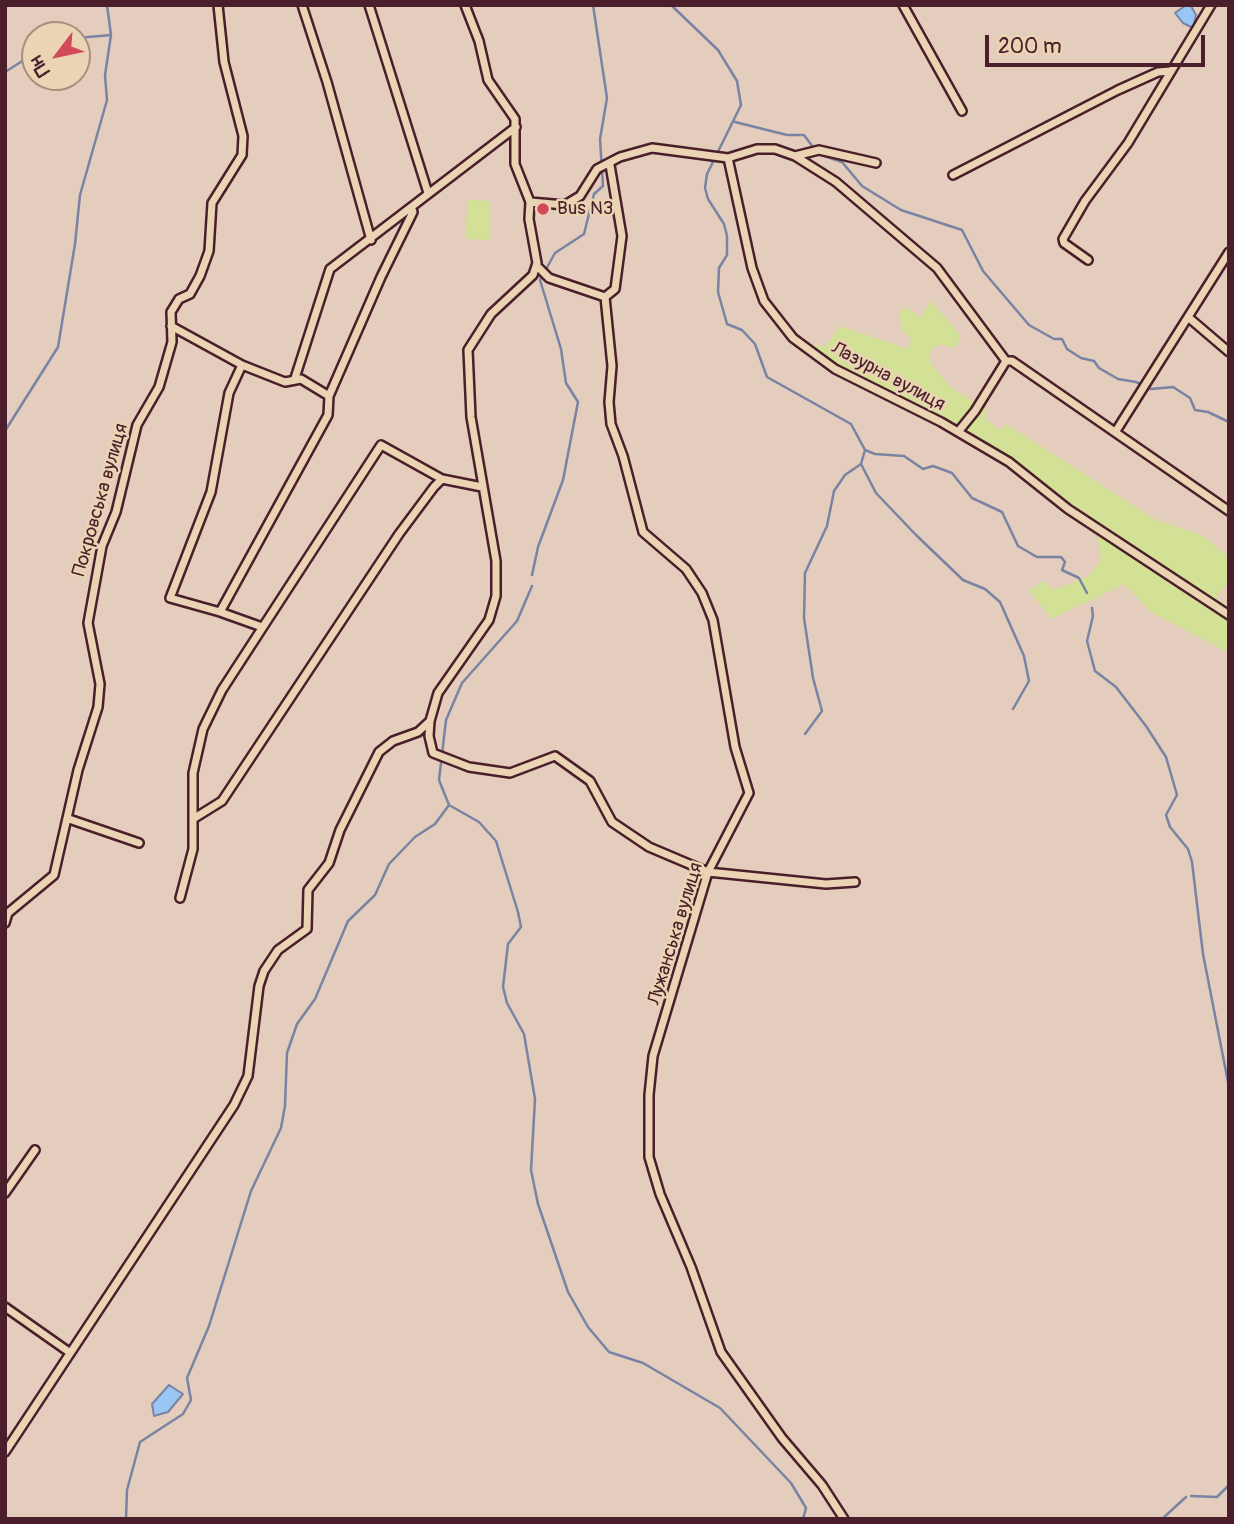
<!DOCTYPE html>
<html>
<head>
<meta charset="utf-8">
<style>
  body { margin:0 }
  #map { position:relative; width:1234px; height:1524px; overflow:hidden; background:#e4cdbc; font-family:Pangolin,sans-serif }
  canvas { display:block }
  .frame { position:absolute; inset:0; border:7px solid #4a1f2b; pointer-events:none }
  .north { position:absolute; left:21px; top:21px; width:70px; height:70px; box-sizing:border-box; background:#ead4b3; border:2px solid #aa8c7d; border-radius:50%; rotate:238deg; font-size:19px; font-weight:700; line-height:28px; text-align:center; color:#4a1f2b }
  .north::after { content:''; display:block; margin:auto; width:24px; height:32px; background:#d1495b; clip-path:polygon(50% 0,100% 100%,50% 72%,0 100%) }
  .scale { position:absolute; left:985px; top:35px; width:220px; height:32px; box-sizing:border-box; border:4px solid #4a1f2b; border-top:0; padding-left:9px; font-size:21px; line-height:24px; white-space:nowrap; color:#4a1f2b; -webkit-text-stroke:5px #ead4b3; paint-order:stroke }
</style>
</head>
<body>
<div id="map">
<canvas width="1234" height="1524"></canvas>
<div class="frame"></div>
<div class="north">Пн</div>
<div class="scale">200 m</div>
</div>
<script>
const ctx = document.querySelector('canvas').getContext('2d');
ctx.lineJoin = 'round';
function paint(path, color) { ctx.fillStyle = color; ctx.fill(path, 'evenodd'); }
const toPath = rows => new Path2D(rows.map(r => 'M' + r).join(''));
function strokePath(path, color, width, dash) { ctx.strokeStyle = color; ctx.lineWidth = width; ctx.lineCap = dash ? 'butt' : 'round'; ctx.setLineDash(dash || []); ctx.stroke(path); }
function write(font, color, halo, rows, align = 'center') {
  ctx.font = font + ' Pangolin,sans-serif'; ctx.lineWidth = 5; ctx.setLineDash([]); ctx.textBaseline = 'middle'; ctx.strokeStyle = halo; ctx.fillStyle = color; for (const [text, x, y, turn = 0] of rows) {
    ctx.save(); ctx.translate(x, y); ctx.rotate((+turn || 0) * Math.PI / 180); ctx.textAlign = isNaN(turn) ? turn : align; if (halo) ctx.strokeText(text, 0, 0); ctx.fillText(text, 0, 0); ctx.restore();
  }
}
const green = toPath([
  [467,200,490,201,489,240,466,239],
  [931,301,961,336,955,348,940,345,932,349,929,355,931,364,950,387,987,410,984,417,1000,430,1006,424,1156,520,1202,535,1229,557,1229,580,1216,598,1229,606,1229,653,1151,612,1124,584,1052,619,1029,591,1043,581,1054,590,1088,576,1101,560,1097,532,989,451,940,422,841,375,800,349,805,344,826,346,840,326,908,349,911,338,901,329,900,312,906,307,920,318]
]);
const water = toPath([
  [1186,5,1191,6,1196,15,1193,28,1183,23,1175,13,1186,5],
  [169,1385,183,1394,168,1412,154,1416,152,1404,169,1385]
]);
const stream = toPath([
  [671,5,718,50,737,81,741,105,707,174,705,188,708,199,724,224,727,236,727,255,719,268,718,292,727,324,742,330,755,344,767,377,851,424,865,450,875,454,904,456,923,469,933,466,952,473,972,498,1002,512,1018,546,1037,557,1061,557,1065,562,1062,570,1079,578,1087,593],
  [77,38,111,35],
  [5,72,35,53],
  [735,122,787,135,804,135,818,154,842,162,862,186,901,210,962,230,983,271,1029,325,1054,339,1062,339,1067,349,1081,358,1094,361,1099,368,1118,379,1136,382,1151,389,1173,387,1190,398,1195,410,1208,412,1229,422],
  [5,431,58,347,75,244,80,195,107,100,105,75,111,35,107,5],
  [861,464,876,493,916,535,963,580,985,589,1000,602,1024,656,1029,681,1013,709],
  [532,575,538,547,563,480,578,402,566,383,561,349,540,280,555,253,584,234,594,194,603,186,600,139,607,98,593,5],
  [532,586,517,621,462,683,446,720,439,780,449,805,479,822,496,841,518,912,521,927,508,944,503,987,507,1003,524,1034,535,1099,531,1170,538,1204,568,1292,588,1327,609,1352,643,1363,720,1408,791,1483,806,1508,803,1519],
  [1092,608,1093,616,1087,641,1095,671,1116,687,1146,726,1166,757,1177,795,1166,815,1170,827,1188,849,1192,862,1203,954,1229,1087],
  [805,734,822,711,813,678,804,618,805,573,827,526,834,491,845,475,861,464,865,450],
  [1191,1496,1217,1497,1229,1485],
  [126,1519,127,1490,140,1442,183,1414,191,1400,187,1378,209,1326,251,1191,281,1128,285,1106,287,1053,297,1024,315,999,348,921,375,895,389,864,415,837,435,824,449,805],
  [1162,1519,1186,1497]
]);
const minor = toPath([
  [302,5,327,82,371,240],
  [369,5,428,193],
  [465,5,479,41,488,80,515,119,515,164,530,202,529,219,537,263,533,275,491,314,468,350,471,417,496,561,496,596,489,620,438,693,430,721,429,736,433,753,469,767,510,773,555,756,590,781,612,822,649,847,708,872,826,884,855,882],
  [903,5,962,111],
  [795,156,819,150,876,163],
  [728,158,757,149,775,149,795,156,836,182,937,268,1006,361],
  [953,175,1118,90,1158,72,1171,71],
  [530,202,565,205,580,196,597,169,620,157,652,148,728,158,752,268,764,301,793,338,835,369,941,422,1009,462,1068,509,1229,615],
  [1088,260,1064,243,1063,239,1085,201,1128,143,1211,5],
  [537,266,549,278,605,297,612,366,609,402,611,424,623,456,643,532,686,569,702,593,713,620,735,747,749,793,708,872,653,1056,649,1095,649,1157,660,1194,691,1267,721,1352,782,1438,822,1485,844,1519],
  [605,297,615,289,622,236,610,165],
  [1188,317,1229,352],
  [171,326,242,365,285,382,301,379,329,396],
  [295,378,330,269,516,127],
  [1116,431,1229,252],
  [958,432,975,411,1006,361,1012,361,1229,511],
  [220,612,170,598,211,492,229,393,242,365],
  [262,627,220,612,328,415,329,396,381,277,413,212,412,209],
  [69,819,139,843],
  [193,819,222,801,399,534,434,487,442,479,482,487],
  [180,898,193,849,193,773,203,729,222,690,381,445,442,479],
  [5,923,8,913,54,875,78,770,98,707,100,684,88,623,102,546,116,512,137,425,159,387,172,342,171,312,179,299,190,294,200,276,209,251,212,203,242,155,243,136,224,62,218,5],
  [5,1193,35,1150],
  [5,1307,69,1352],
  [5,1452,234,1105,248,1076,259,986,264,971,278,950,307,929,308,890,329,863,340,830,379,752,393,741,418,732,430,721]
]);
const markers = [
  [543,209,7,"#d1495b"]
];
const poiNames = [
  ["Bus N3",557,209]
];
const streetNames = [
  ["Лазурна вулиця",888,377,28],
  ["Покровська вулиця",101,500,-74],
  ["Лужанська вулиця",676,934,-73]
];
paint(green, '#d2e195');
paint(water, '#99c6f3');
strokePath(water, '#7983a3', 2);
strokePath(stream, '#7983a3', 2.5);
strokePath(minor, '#4a1f2b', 12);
strokePath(minor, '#ead4b3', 7);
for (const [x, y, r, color] of markers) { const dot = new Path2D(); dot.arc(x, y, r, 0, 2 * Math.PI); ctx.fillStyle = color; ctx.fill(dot); strokePath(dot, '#ead4b3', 2.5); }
write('19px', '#4a1f2b', '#ead4b3', poiNames, 'left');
write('19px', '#4a1f2b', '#ead4b3', streetNames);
</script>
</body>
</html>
